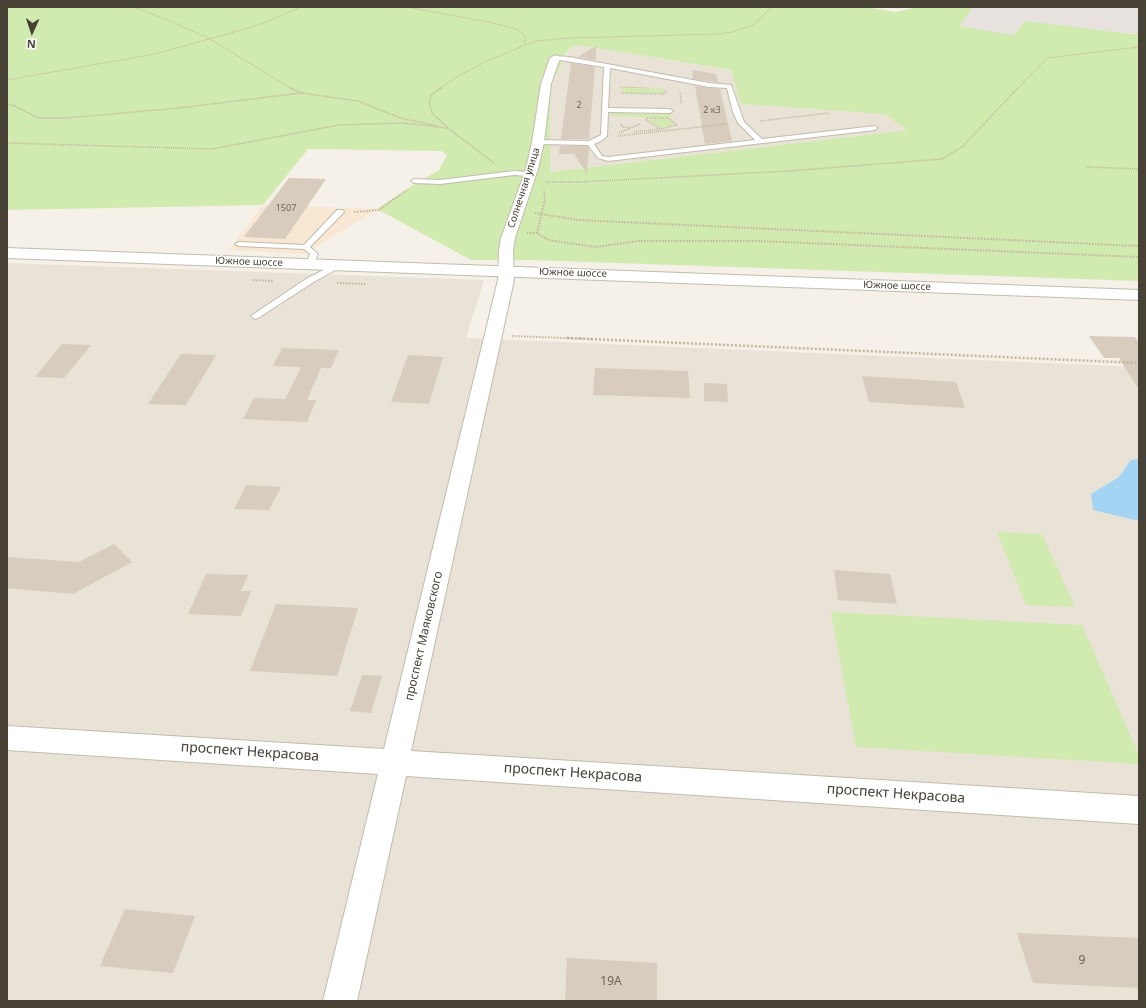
<!DOCTYPE html>
<html>
<head>
<meta charset="utf-8">
<style>
  body { margin:0 }
  #map { position:relative; width:1146px; height:1008px; overflow:hidden; background:#f5f1e8; font-family:"Noto Sans",sans-serif }
  canvas { display:block }
  .frame { position:absolute; inset:0; border:8px solid #484136; pointer-events:none }
  .north { position:absolute; left:12px; top:12px; width:40px; height:40px; -webkit-text-stroke:3px #fff; paint-order:stroke; rotate:183deg; font-size:11px; font-weight:700; line-height:16px; text-align:center; color:#484136 }
  .north::after { content:''; display:block; margin:auto; width:14px; height:18px; background:#484136; clip-path:polygon(50% 0,100% 100%,50% 72%,0 100%) }
</style>
</head>
<body>
<div id="map">
<canvas width="1146" height="1008"></canvas>
<div class="frame"></div>
<div class="north">N</div>
</div>
<script>
const ctx = document.querySelector('canvas').getContext('2d');
ctx.lineJoin = 'round';
function paint(path, color) { ctx.fillStyle = color; ctx.fill(path, 'evenodd'); }
const toPath = rows => new Path2D(rows.map(r => 'M' + r).join(''));
function strokePath(path, color, width, dash) { ctx.strokeStyle = color; ctx.lineWidth = width; ctx.lineCap = dash ? 'butt' : 'round'; ctx.setLineDash(dash || []); ctx.stroke(path); }
function write(font, color, halo, rows, align = 'center') {
  ctx.font = font + ' "Noto Sans",sans-serif'; ctx.lineWidth = 3; ctx.setLineDash([]); ctx.textBaseline = 'middle'; ctx.strokeStyle = halo; ctx.fillStyle = color; for (const [text, x, y, turn = 0] of rows) {
    ctx.save(); ctx.translate(x, y); ctx.rotate((+turn || 0) * Math.PI / 180); ctx.textAlign = isNaN(turn) ? turn : align; if (halo) ctx.strokeText(text, 0, 0); ctx.fillText(text, 0, 0); ctx.restore();
  }
}
const residential = toPath([
  [578,45,731,70,741,104,885,114,907,130,549,172,550,106,552,84,569,50],
  [7,263,484,280,466,338,1139,367,1139,1001,7,1001]
]);
const commercial = toPath([
  [263,205,377,209,305,254,229,250]
]);
const industrial = toPath([
  [973,7,1139,7,1139,33,1014,35,959,26]
]);
const green = toPath([
  [7,7,865,7,896,12,917,7,973,7,959,26,1014,35,1025,21,1133,34,1139,33,1139,281,530,260,471,260,377,209,407,189,439,170,447,155,441,151,308,149,263,205,7,210],
  [578,45,731,70,741,104,884,114,907,130,550,172,550,106,552,84,568,50],
  [622,87,648,89,663,88,664,93,623,93],
  [615,113,674,114,669,118,611,116,611,114],
  [650,119,667,119,674,123,675,125,661,128,648,120],
  [997,532,1042,534,1075,607,1026,605],
  [831,612,1082,625,1139,755,1139,764,856,747]
]);
const water = toPath([
  [1139,459,1139,521,1093,510,1091,494,1119,477,1131,460]
]);
const building = toPath([
  [596,46,596,60,578,57],
  [571,63,595,67,589,139,561,139],
  [692,70,716,74,718,82,693,79],
  [695,86,720,89,732,141,705,144],
  [560,146,587,146,589,149,587,174,574,154,559,154],
  [289,178,326,179,285,239,244,237],
  [1089,336,1135,337,1139,343,1139,390,1119,358,1104,358],
  [62,344,91,345,64,378,35,377],
  [282,348,339,350,331,368,321,368,307,400,316,400,307,422,243,419,254,398,285,399,301,367,273,366],
  [181,354,216,355,186,405,148,404],
  [408,355,443,357,429,404,391,402],
  [595,368,688,371,690,398,593,395],
  [862,376,956,382,965,408,869,402],
  [704,383,727,384,728,402,704,401],
  [246,485,281,487,269,510,234,509],
  [114,544,132,562,73,594,7,588,7,557,79,562],
  [834,570,890,574,897,604,838,600],
  [206,574,248,575,241,591,251,591,241,616,188,614],
  [276,604,358,608,337,676,250,671],
  [362,675,382,676,371,713,350,711],
  [125,909,195,916,173,973,100,966],
  [1017,933,1139,938,1139,988,1033,983],
  [567,958,657,963,657,1001,565,1001]
]);
const pathFar3 = toPath([
  [133,7,166,19,210,39,292,89],
  [406,7,489,22,515,29,523,33,526,39,524,44],
  [7,80,155,54,259,25,301,7],
  [620,87,649,88],
  [439,89,457,77,485,62,535,41,570,38,718,34,732,32,753,25,772,7],
  [1017,89,1047,58,1139,47]
]);
const pathFar2 = toPath([
  [290,88,302,93,358,101,400,118,438,126],
  [441,88,432,94,429,102,432,113,448,128,494,163],
  [680,92,681,103],
  [621,93,664,94,666,93,665,90],
  [7,105,13,105,38,118,66,118,179,108,301,93],
  [647,118,668,118,677,125,661,129,646,120,647,118],
  [760,121,829,113],
  [621,124,621,126,630,128],
  [634,132,660,129],
  [619,133,640,124],
  [618,136,727,124],
  [7,143,212,149,339,125,403,123,447,128],
  [1086,167,1139,169],
  [546,182,580,182,789,171,942,159,962,147,1018,88],
  [544,190,545,200],
  [393,200,407,190]
]);
const pathFar1 = toPath([
  [354,212,379,210,394,199],
  [535,213,578,220,1139,246],
  [527,233,537,233,548,240,596,247,639,241,759,241,1139,257],
  [537,233,545,199],
  [253,280,274,281],
  [337,283,367,284],
  [512,336,591,339]
]);
const path = toPath([
  [567,338,1139,363]
]);
const service = toPath([
  [555,56,569,57,709,83,731,85,744,122,762,139,875,126,878,128,875,130,608,161,598,158,588,145,538,144,535,142,538,140,589,141,601,135,604,67,553,59,552,58,555,56],
  [610,68,709,87,727,88,733,112,738,123,755,140,608,157,602,156,594,144,601,141,607,136,608,112,670,113,673,111,670,109,608,108,610,68],
  [514,171,530,172,533,174,530,176,514,175,440,184,414,183,411,181,414,179,440,180,514,171],
  [337,210,343,210,344,212,310,247,318,254,313,266,310,266,306,264,310,254,304,249,239,246,235,244,239,242,304,245,337,210],
  [337,263,340,263,344,265,312,283,258,318,255,319,251,316,306,279,337,263]
]);
const minor = toPath([
  [555,55,560,58,551,84,544,142,538,169,515,238,513,250,514,280,411,751,1139,796,1139,824,406,776,357,1001,323,1001,378,774,7,750,7,726,384,749,498,280,499,250,501,238,526,169,532,142,541,84,550,58,555,55]
]);
const tertiary = toPath([
  [7,248,1139,290,1139,300,7,258,7,248]
]);
const farNumbernames = [
  ["2",579,105],
  ["2 к3",712,110],
  ["1507",286,208]
];
const farStreetnames = [
  ["Солнечная улица",524,188,-72],
  ["Южное шоссе",249,262,2],
  ["Южное шоссе",573,273,2],
  ["Южное шоссе",897,286,2]
];
const streetNames = [
  ["проспект Маяковского",424,636,-77]
];
const nearNumbernames = [
  ["9",1082,961],
  ["19А",611,982]
];
const nearStreetnames = [
  ["проспект Некрасова",250,752,4],
  ["проспект Некрасова",573,773,4],
  ["проспект Некрасова",896,794,4]
];
paint(residential, '#e9e2d6');
paint(commercial, '#f7e7d3');
paint(industrial, '#e7e2dd');
paint(green, '#d1eab0');
paint(water, '#a3d4f3');
paint(building, '#d7ccbd');
strokePath(service, '#c3bbad', 2);
strokePath(minor, '#c3bbad', 2);
strokePath(tertiary, '#c3bbad', 2);
strokePath(pathFar3, '#c3b49b', 1, [1, 1]);
strokePath(pathFar2, '#c3b49b', 1.5, [1, 1]);
strokePath(pathFar1, '#c3b49b', 2, [1.5, 1.5]);
strokePath(path, '#c3b49b', 2.5, [2, 2]);
paint(service, '#fff');
paint(minor, '#fff');
paint(tertiary, '#fff');
write('9px', '#6c6458', null, farNumbernames);
write('10px', '#484136', '#fff', farStreetnames);
write('12px', '#484136', '#fff', streetNames);
write('12px', '#6c6458', null, nearNumbernames);
write('14px', '#484136', '#fff', nearStreetnames);
</script>
</body>
</html>
